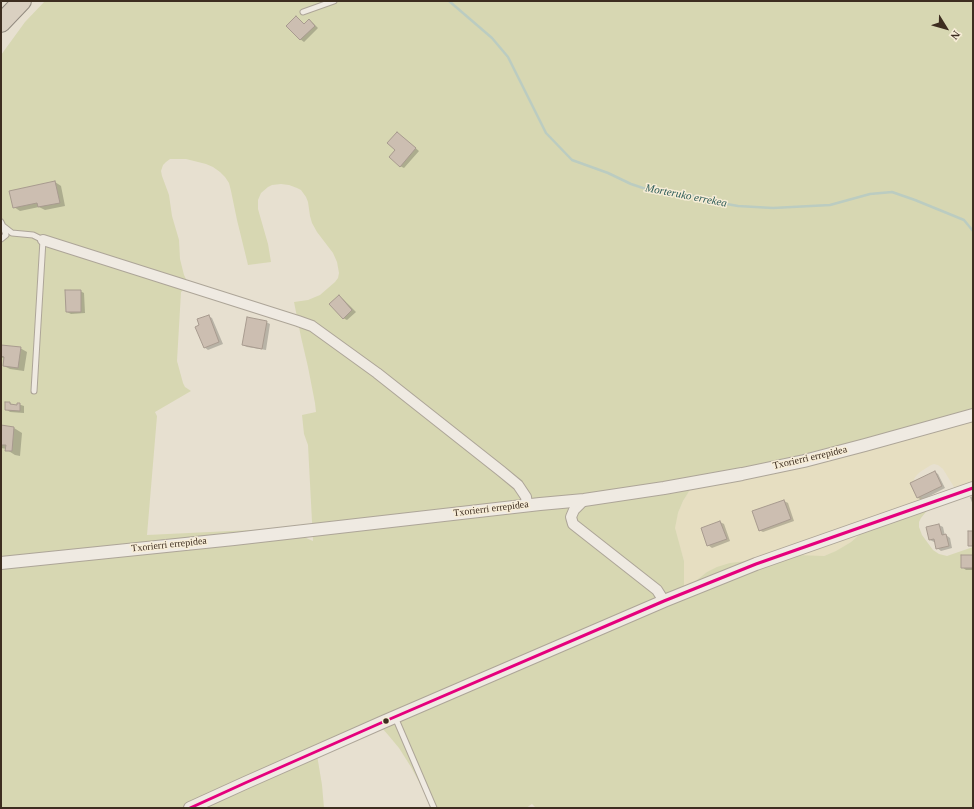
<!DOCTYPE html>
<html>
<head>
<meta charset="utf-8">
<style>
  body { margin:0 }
  #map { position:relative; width:974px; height:809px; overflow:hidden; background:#e7e0d0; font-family:"Times New Roman",serif }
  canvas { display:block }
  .frame { position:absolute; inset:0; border:2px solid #3d2d20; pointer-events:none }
  .north { position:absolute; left:926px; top:8px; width:40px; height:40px; -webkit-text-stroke:3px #f7edd7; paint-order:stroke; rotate:127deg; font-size:11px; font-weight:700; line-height:16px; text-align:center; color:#3d2d20 }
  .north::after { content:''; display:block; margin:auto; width:14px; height:18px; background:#3d2d20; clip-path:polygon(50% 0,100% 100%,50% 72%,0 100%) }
</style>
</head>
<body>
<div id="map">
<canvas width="974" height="809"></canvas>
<div class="frame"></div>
<div class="north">N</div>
</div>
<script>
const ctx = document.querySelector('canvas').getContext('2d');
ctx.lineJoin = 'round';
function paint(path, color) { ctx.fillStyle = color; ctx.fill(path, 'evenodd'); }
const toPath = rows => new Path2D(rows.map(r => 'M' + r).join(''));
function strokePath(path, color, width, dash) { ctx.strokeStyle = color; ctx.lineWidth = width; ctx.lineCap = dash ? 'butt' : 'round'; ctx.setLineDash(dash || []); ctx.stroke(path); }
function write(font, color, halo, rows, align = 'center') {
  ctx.font = font + ' "Times New Roman",serif'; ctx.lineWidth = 3; ctx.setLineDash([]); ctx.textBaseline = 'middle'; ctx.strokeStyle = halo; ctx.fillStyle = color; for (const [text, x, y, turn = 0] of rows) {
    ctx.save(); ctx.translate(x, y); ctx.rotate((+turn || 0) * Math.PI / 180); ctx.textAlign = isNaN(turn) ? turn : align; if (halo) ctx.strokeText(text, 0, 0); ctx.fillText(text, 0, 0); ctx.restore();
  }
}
const farmland = toPath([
  [973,409,973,486,957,492,943,469,938,465,934,464,931,465,920,472,916,476,914,479,915,486,923,500,862,532,851,542,837,551,824,556,811,556,707,572,684,590,684,561,675,532,675,522,678,513,683,501,698,477,796,456,921,423,958,414]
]);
const green = toPath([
  [45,1,973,1,973,409,958,414,921,423,873,438,823,449,796,456,698,477,683,501,678,513,675,528,684,561,684,590,707,572,717,567,730,563,796,555,824,556,836,551,851,542,867,528,930,507,921,518,919,522,919,527,922,535,933,550,939,554,947,556,973,547,973,808,536,808,532,804,526,808,433,808,411,767,399,748,389,736,382,728,317,755,322,785,324,808,1,808,1,55,25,22],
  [170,159,186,159,206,164,213,167,220,172,225,177,229,183,231,191,237,220,248,265,271,262,268,244,258,209,258,200,261,193,268,187,272,185,281,184,289,185,297,188,301,190,306,197,308,202,310,216,312,223,317,232,333,253,337,262,339,273,338,278,335,282,320,295,308,300,294,302,301,337,308,367,315,403,316,412,302,415,304,434,308,445,313,541,304,537,293,528,147,535,157,416,155,412,191,391,185,387,183,383,177,361,181,292,189,285,184,275,180,259,179,240,172,216,169,195,162,176,161,171,163,165,166,162]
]);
const shadow = toPath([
  [297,18,300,20,305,25,309,20,313,23,318,28,304,42,300,39],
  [401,136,419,151,404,168,400,166,397,150],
  [55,182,61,186,65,206,45,210,39,207,20,211,14,207],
  [80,291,84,293,85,313,71,314,67,312],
  [339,296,343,299,356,312,347,320,343,318],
  [208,316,212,318,223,344,208,350,204,347],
  [266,322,270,324,266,350,247,347,243,345],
  [1,346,20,348,27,352,24,371,10,369,4,366,5,359,1,357],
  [10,403,14,406,18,406,18,404,24,406,24,413,10,412,6,409],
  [1,426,14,428,22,433,20,456,15,455,7,450,7,449,1,448],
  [935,472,938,474,945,488,922,500,918,498,911,484],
  [973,496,973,505,970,497],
  [784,501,788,503,794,521,763,532,759,530],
  [720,522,724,524,730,541,712,548,708,545],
  [939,525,943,527,945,536,946,535,950,538,952,548,941,551,937,548,935,542,934,542,930,540],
  [973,556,973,570,966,570,962,567]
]);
const stream = toPath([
  [449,1,492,38,508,57,546,133,572,160,608,173,631,184,643,188,678,194,710,198,721,203,738,206,773,208,830,205,870,194,892,192,915,200,964,220,973,231]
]);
const building = toPath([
  [296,16,304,24,309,19,315,26,300,40,286,26,296,16],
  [397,132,416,148,400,167,389,157,395,150,387,143,397,132],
  [55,181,60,203,38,207,37,203,13,208,9,191,55,181],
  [65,290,81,290,81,312,66,312,65,290],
  [339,295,352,310,343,319,329,304,339,295],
  [209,315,219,342,204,348,195,327,199,325,197,319,209,315],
  [247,317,267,321,262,349,242,345,247,317],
  [1,345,21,347,18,368,3,366,4,357,1,356,1,345],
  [5,402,10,402,10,404,17,405,17,403,20,403,20,411,5,410,5,402],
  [1,425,14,427,12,451,5,451,6,445,1,445,1,425],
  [935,471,942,486,917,498,910,483,935,471],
  [784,500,791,519,759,531,752,511,784,500],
  [720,521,727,539,707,546,701,528,720,521],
  [939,524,942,535,946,534,949,546,936,549,934,539,929,540,926,527,939,524],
  [968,531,973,531,973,546,968,546,968,531],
  [961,555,973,555,973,568,961,568,961,555]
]);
const service = toPath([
  [303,12,334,1],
  [1,222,2,224,6,235,1,239],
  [3,226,12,233,33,235,43,240,34,391],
  [395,717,434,808]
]);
const minor = toPath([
  [43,240,298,321,312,326,377,373,501,471,518,485,526,497,527,505],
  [584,500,574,510,571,517,573,524,657,590,664,601]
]);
const tertiary = toPath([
  [1,563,234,539,540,504,584,500,664,488,742,474,804,461,865,445,973,415],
  [190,808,245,783,383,722,664,601,756,564,973,488]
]);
const motorway = toPath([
  [1,23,22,1]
]);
const bus1 = toPath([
  [190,808,245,783,383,722,664,601,756,564,973,488]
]);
const markers = [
  [386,721,3.5,"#3d2d20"]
];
const streetNames = [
  ["Txorierri errepidea",810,458,-13],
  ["Txorierri errepidea",491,509,-7],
  ["Txorierri errepidea",169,545,-6]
];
const waterNames = [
  ["Morteruko errekea",686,196,11]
];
paint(farmland, '#e6dec1');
paint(green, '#d7d7b2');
paint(shadow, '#0003');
strokePath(stream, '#bbccc1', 2.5);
paint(building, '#ccbeb1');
strokePath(building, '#a89b8f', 1);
strokePath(service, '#ada598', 7);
strokePath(minor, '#ada598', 12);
strokePath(tertiary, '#ada598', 14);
strokePath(motorway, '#928a7f', 20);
strokePath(service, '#efeae2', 5);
strokePath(minor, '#efeae2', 10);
strokePath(tertiary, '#efeae2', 12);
strokePath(motorway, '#dad0c1', 18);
strokePath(bus1, '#e5007d', 3);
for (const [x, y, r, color] of markers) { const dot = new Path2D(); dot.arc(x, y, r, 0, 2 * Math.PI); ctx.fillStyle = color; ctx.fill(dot); strokePath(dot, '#f7edd7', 1.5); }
write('10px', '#3d2d20', '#f7edd7', streetNames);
write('italic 11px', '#2e5d59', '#f7edd7', waterNames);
</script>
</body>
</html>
